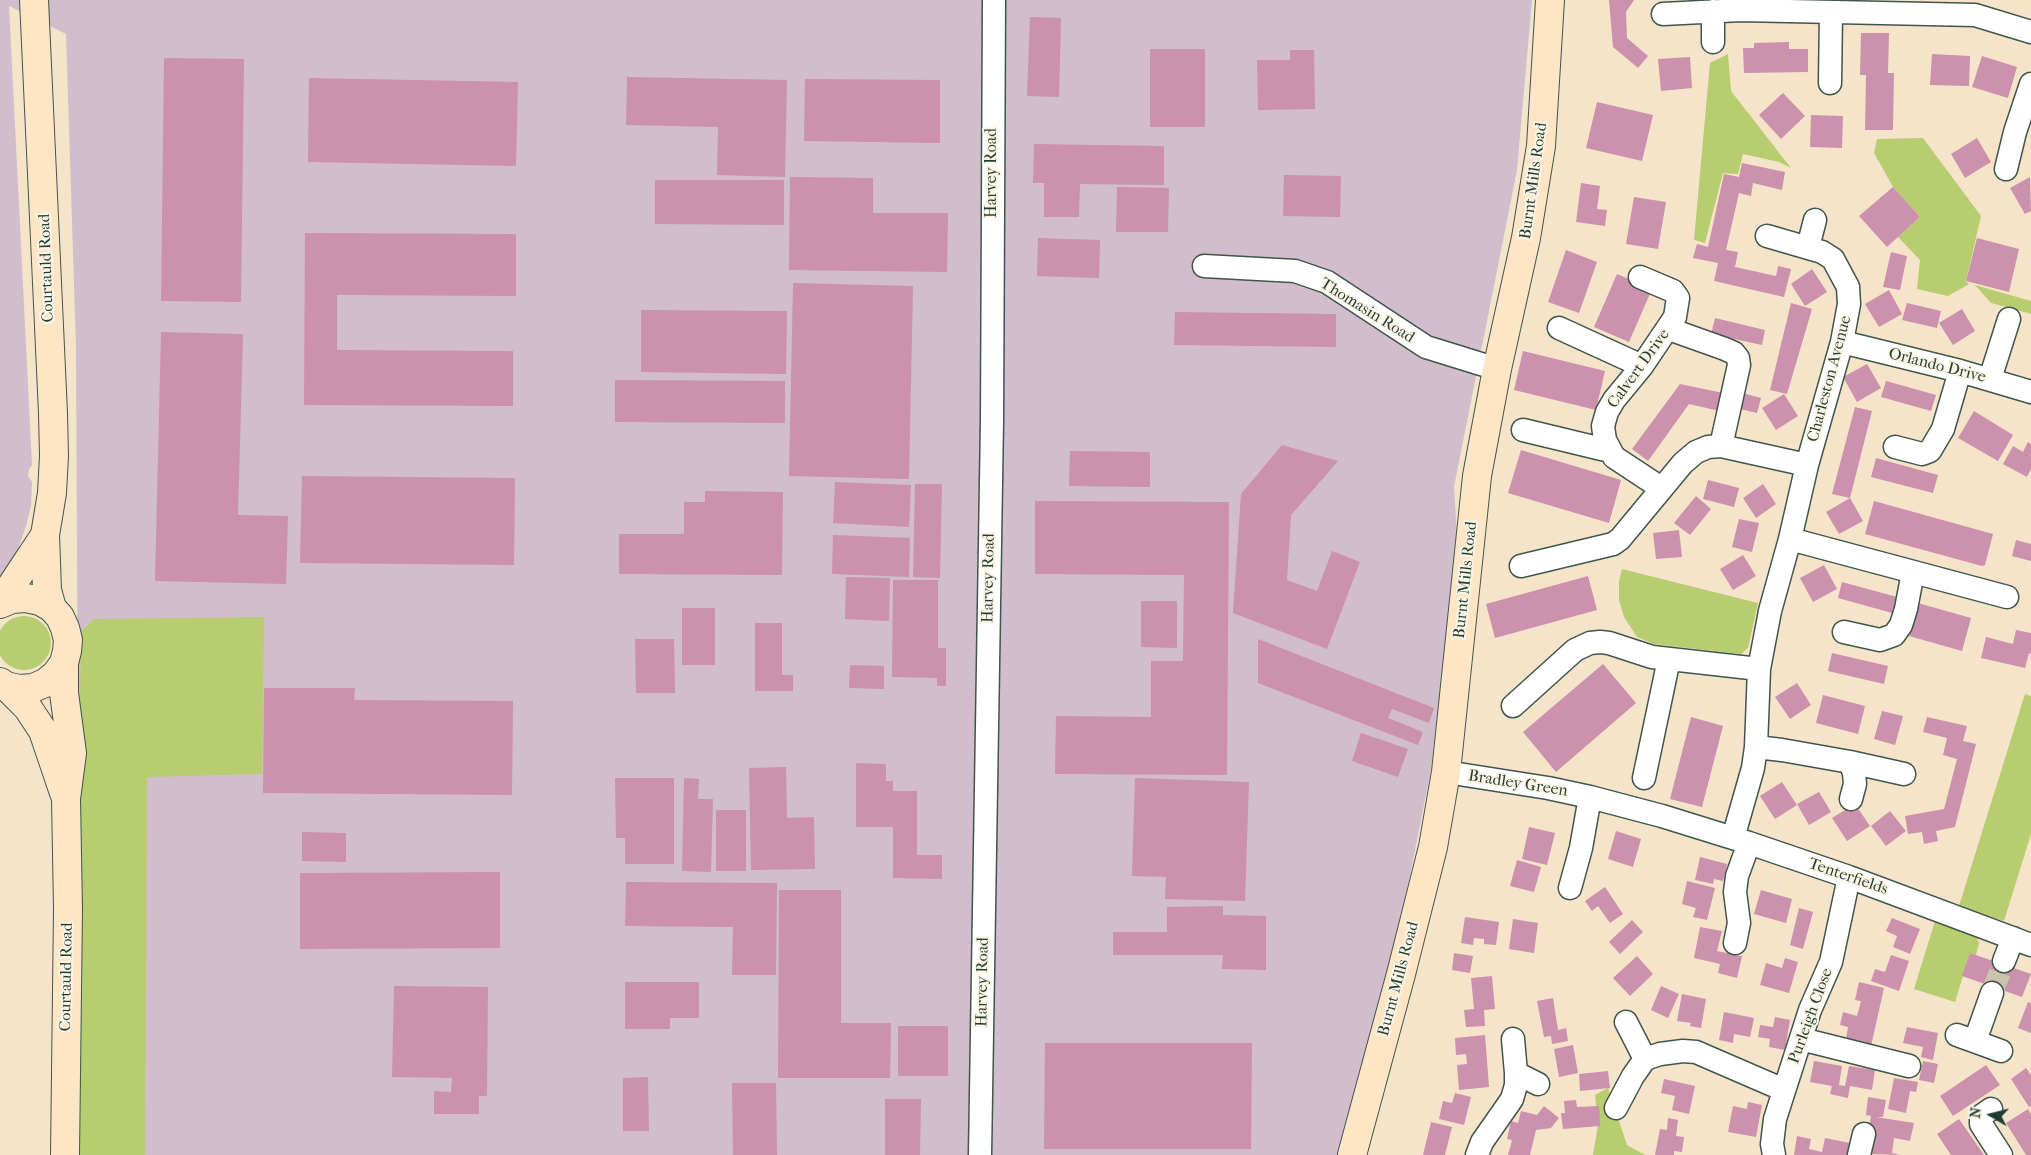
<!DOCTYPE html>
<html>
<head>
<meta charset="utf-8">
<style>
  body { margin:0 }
  #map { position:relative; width:2031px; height:1155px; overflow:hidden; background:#f6e4ca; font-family:"IM FELL French Canon",serif }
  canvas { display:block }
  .north { position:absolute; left:1966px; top:1090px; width:50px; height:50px; -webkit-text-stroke:4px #fcf5e5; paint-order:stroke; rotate:278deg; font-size:14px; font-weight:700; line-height:20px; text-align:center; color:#1f3d34 }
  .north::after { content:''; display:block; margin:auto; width:18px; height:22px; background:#1f3d34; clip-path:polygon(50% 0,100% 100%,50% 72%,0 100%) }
</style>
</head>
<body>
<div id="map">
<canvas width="2031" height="1155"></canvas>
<div class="north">N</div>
</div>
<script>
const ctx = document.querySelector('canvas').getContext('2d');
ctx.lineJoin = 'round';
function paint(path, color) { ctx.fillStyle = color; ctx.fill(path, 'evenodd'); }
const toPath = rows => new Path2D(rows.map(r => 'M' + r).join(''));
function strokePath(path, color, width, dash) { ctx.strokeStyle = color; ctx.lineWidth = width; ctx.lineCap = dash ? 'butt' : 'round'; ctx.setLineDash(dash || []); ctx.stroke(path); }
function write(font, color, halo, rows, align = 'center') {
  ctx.font = font + ' "IM FELL French Canon",serif'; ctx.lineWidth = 4; ctx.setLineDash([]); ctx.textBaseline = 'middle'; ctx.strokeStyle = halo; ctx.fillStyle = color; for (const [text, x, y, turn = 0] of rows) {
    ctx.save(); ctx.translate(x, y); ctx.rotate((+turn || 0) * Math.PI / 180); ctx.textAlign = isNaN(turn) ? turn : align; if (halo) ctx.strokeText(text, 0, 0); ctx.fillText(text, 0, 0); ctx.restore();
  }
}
const industrial = toPath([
  [0,0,1532,0,1517,170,1454,487,1457,535,1431,770,1409,880,1342,1155,80,1155,76,348,66,34,9,6,32,465,29,469,28,476,32,482,31,506,26,526,17,552,0,579]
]);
const green = toPath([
  [1728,54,1731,91,1791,168,1779,162,1743,154,1738,174,1723,173,1705,243,1694,240,1710,63],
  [1923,138,1981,216,1966,281,1969,284,1948,296,1917,289,1920,260,1898,237,1920,217,1893,187,1874,153,1877,139],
  [1975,285,2031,301,2031,314,1991,303],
  [1622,569,1758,603,1748,648,1741,654,1654,644,1637,637,1624,617,1619,600,1619,581],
  '-3 643a27 27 0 1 1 54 0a27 27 0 1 1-54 0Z',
  [264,617,262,774,147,777,145,1155,80,1155,78,862,81,631,94,619],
  [2025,694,2031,696,2031,834,2004,921,1959,906],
  [1935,921,1970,932,1977,937,1979,943,1976,955,1970,953,1955,1002,1914,989],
  [1608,1088,1627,1145,1645,1155,1593,1155,1598,1125,1595,1095]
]);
const building = toPath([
  [1609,0,1634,0,1626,12,1627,38,1648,56,1638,68,1613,47],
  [1030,17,1061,18,1059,97,1027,96],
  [1861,33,1889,33,1888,73,1894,73,1893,130,1865,130,1866,75,1860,75],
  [1789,42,1789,49,1808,49,1808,72,1744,73,1743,48,1754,48,1754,43],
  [1150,49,1205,49,1205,127,1150,127],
  [1290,50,1314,50,1315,109,1258,110,1257,60,1290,60],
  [1932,54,1970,56,1969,86,1930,85],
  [1982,56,2017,67,2008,98,1972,87],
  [1690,57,1692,88,1661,91,1658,59],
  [164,58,244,59,241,302,161,301],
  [627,77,787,80,785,177,717,175,718,127,626,125],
  [309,78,518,82,516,166,308,162],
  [805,79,940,80,940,143,804,141],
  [1783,93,1805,116,1781,139,1759,115],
  [1597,102,1653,115,1642,161,1586,148],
  [1811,115,1843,116,1842,148,1810,147],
  [1977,138,1991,162,1965,178,1951,154],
  [1034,144,1164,146,1164,185,1080,184,1079,217,1044,217,1044,183,1033,183],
  [1742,163,1785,172,1782,190,1753,183,1751,196,1739,193,1726,250,1738,252,1735,267,1776,276,1778,266,1791,269,1784,297,1714,281,1718,263,1693,258,1697,244,1708,247,1724,174,1739,177],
  [1284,175,1341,176,1340,217,1283,216],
  [790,177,873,178,873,213,948,213,947,272,789,270],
  [2030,177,2031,211,2025,214,2010,188],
  [655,180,784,180,784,225,655,224],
  [1581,183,1600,186,1597,209,1607,210,1605,226,1576,222],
  [1117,187,1169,188,1168,232,1116,232],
  [1893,187,1920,217,1887,247,1859,216],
  [1634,197,1666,202,1658,249,1626,244],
  [305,233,516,234,516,296,337,295,337,350,513,351,513,406,304,405],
  [1038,238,1100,240,1099,278,1037,276],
  [1977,238,2019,249,2009,292,1966,281],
  [1566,250,1597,262,1579,313,1548,302],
  [1891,252,1907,256,1900,290,1883,287],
  [1812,269,1827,292,1805,306,1791,284],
  [1617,274,1652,289,1629,342,1594,327],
  [793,283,913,286,909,479,789,476],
  [1889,290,1902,314,1879,327,1865,304],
  [1791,303,1812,309,1787,394,1770,390],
  [1907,303,1941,311,1937,328,1902,320],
  [1962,309,1975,331,1953,345,1939,323],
  [641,310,787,311,786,374,641,372],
  [1175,312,1336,314,1336,347,1174,345],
  [1715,318,1765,330,1762,345,1711,334],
  [161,332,243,334,238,515,288,516,286,584,155,581],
  [1523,351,1605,371,1596,410,1514,390],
  [1867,364,1881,388,1857,402,1843,377],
  [615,380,785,381,785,423,615,422],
  [1886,381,1936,395,1931,411,1881,397],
  [1680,384,1728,394,1724,412,1689,404,1648,461,1632,449],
  [1735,391,1761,398,1757,413,1731,407],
  [1784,394,1798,416,1776,430,1762,408],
  [1855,407,1872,411,1850,498,1832,494],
  [1974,411,2013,435,1998,461,1958,438],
  [2028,442,2031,444,2031,469,2027,477,2003,464,2013,446,2023,452],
  [1282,445,1338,461,1291,515,1287,580,1317,591,1332,551,1360,562,1327,649,1233,613,1241,494],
  [1521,450,1621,480,1609,523,1508,493],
  [1070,451,1150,452,1150,487,1069,486],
  [1876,458,1938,475,1933,493,1871,477],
  [302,476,515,478,514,565,300,563],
  [1708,480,1739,488,1734,507,1703,499],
  [835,482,911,485,909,527,833,523],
  [915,484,942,484,940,578,913,577],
  [1763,484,1776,504,1756,518,1743,498],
  [705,491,783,492,782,575,619,574,619,534,684,534,684,502,705,502],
  [1696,496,1711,509,1690,535,1674,523],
  [1850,498,1863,521,1839,534,1826,512],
  [1035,501,1229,502,1227,775,1055,774,1056,716,1151,717,1151,661,1183,661,1184,575,1035,574],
  [1874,501,1993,534,1985,565,1982,566,1865,534],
  [1739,519,1759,523,1752,552,1732,547],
  [1679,530,1682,557,1656,559,1653,533],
  [833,535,910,538,909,577,832,574],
  [2016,540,2031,544,2031,561,2012,556],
  [1743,555,1756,576,1733,590,1720,569],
  [1824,565,1837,589,1813,602,1800,578],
  [1588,576,1597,610,1495,638,1486,604],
  [846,577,890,578,889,621,845,619],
  [893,580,938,580,938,648,946,648,946,686,937,686,937,678,892,677],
  [1842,582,1897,597,1892,613,1838,598],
  [1141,601,1177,601,1177,648,1141,647],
  [1918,603,1971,618,1962,651,1909,636],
  [682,608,715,608,715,665,682,665],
  [755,623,782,623,782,675,793,675,793,691,755,691],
  [2016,630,2031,633,2031,654,2029,653,2025,668,1981,658,1986,637,2013,644],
  [635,639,674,639,675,693,636,693],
  [1258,639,1434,708,1429,723,1392,709,1388,718,1423,732,1418,745,1258,683],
  [1832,653,1888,666,1884,684,1828,671],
  [1603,664,1636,703,1556,772,1523,732],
  [850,665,884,666,884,689,849,688],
  [1797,683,1811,705,1790,719,1775,697],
  [264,688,355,688,354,700,513,701,512,795,263,793],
  [1823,695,1865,706,1858,734,1816,723],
  [1882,711,1903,716,1895,745,1874,739],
  [1691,717,1723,726,1702,807,1670,799],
  [1927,717,1967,726,1963,741,1976,744,1955,827,1936,831,1938,841,1924,844,1922,832,1908,834,1905,816,1944,809,1957,759,1943,755,1947,738,1923,732],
  [1361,733,1408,749,1398,777,1352,761],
  [856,763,886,764,886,781,893,781,893,791,917,791,917,855,942,855,942,879,893,878,893,827,856,827],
  [786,767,787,818,814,817,815,869,751,870,749,768],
  [615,778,674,778,674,864,625,864,625,838,616,838],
  [684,778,699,779,698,799,713,799,711,872,682,871],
  [1135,778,1249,782,1245,901,1165,899,1166,877,1132,876],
  [1782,782,1797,805,1775,819,1760,796],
  [1819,792,1831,812,1809,825,1797,804],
  [1855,804,1870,826,1847,841,1832,818],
  [716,810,746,810,746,871,716,871],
  [1890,811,1906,831,1886,846,1871,826],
  [1529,827,1555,833,1547,865,1522,859],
  [1616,831,1641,839,1633,867,1608,859],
  [302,832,346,833,346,862,302,861],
  [1700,857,1727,864,1723,881,1714,879,1713,884,1695,880],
  [1517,860,1541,867,1534,892,1510,886],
  [500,872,500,948,300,949,300,873],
  [1687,881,1715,888,1707,920,1693,917,1696,908,1682,904],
  [626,882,777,883,776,975,732,975,733,927,625,926],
  [1605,887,1623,914,1610,923,1598,906,1592,911,1585,901],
  [779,890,841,890,841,1023,891,1023,890,1078,778,1078],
  [1761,890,1792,899,1786,923,1754,914],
  [1223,906,1223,915,1266,916,1266,970,1222,969,1223,955,1113,955,1113,932,1167,932,1167,907],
  [1799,908,1813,912,1803,949,1790,945],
  [1465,917,1499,922,1496,945,1484,944,1484,939,1474,938,1473,945,1461,943],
  [1892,918,1920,929,1910,954,1893,947,1897,936,1886,931],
  [1513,919,1538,923,1534,953,1509,949],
  [1632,920,1643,932,1620,954,1609,942],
  [1700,927,1722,931,1717,951,1742,956,1737,978,1718,973,1720,964,1694,958],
  [1454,953,1473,956,1470,973,1452,970],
  [1970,953,2031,974,2022,997,1962,976],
  [1891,955,1909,961,1899,991,1871,981,1875,969,1885,972],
  [1637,956,1653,974,1630,996,1613,978],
  [1785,958,1798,962,1789,993,1760,985,1766,963,1782,968],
  [1492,976,1495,1009,1484,1010,1485,1026,1466,1027,1464,1010,1474,1009,1471,978],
  [625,982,699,982,699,1018,670,1018,670,1029,625,1029],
  [1859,982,1884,988,1871,1046,1846,1040,1848,1027,1840,1025,1843,1012,1857,1016,1861,1001,1855,1000],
  [394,986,488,987,487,1096,479,1096,479,1114,434,1114,434,1091,451,1092,452,1078,392,1077],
  [1661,986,1679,994,1668,1018,1651,1010],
  [1682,994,1706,999,1701,1028,1690,1026,1691,1023,1677,1021],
  [1553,998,1558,1030,1566,1028,1568,1041,1552,1044,1551,1036,1544,1037,1537,1001],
  [2028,1002,2031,1003,2031,1033,2018,1028],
  [1724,1012,1754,1018,1750,1037,1734,1034,1733,1043,1719,1040],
  [1775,1017,1790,1020,1785,1050,1769,1047,1770,1039,1758,1037,1760,1025,1773,1027],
  [898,1026,948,1026,948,1076,898,1076],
  [1907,1027,1938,1033,1933,1060,1921,1057,1923,1047,1903,1043],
  [1485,1035,1489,1087,1459,1090,1457,1065,1467,1064,1466,1054,1456,1055,1455,1038],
  [1045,1043,1252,1043,1251,1149,1044,1149],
  [1573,1045,1578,1073,1559,1077,1554,1049],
  [1814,1061,1842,1066,1839,1085,1845,1086,1849,1066,1875,1070,1872,1090,1850,1086,1848,1098,1830,1094,1832,1086,1810,1082],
  [1923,1061,1938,1064,1934,1083,1919,1080],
  [1986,1065,2000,1085,1953,1116,1940,1096],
  [2026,1068,2031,1075,2031,1106,2029,1107,2011,1079],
  [1608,1071,1610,1088,1580,1091,1579,1074],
  [648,1077,649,1131,623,1131,623,1078],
  [1894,1078,1918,1082,1916,1092,1910,1091,1906,1113,1888,1109],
  [1664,1079,1695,1086,1689,1114,1672,1110,1675,1096,1661,1093],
  [732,1083,776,1083,777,1155,733,1155],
  [1455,1093,1471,1097,1464,1125,1439,1119,1443,1101,1452,1103],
  [1868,1097,1886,1100,1883,1117,1876,1117,1914,1123,1910,1141,1894,1138,1892,1153,1900,1155,1871,1154,1874,1134,1868,1133,1871,1116,1866,1115],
  [885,1099,921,1099,920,1155,885,1155],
  [1576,1100,1577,1107,1599,1106,1600,1126,1563,1129,1561,1113,1565,1113,1564,1101],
  [1748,1102,1762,1105,1756,1137,1728,1132,1733,1106,1747,1109],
  [1544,1106,1559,1118,1551,1128,1536,1130,1530,1155,1508,1155,1512,1140,1507,1139,1511,1121,1518,1123,1521,1111,1537,1115],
  [2028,1109,2031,1114,2031,1155,2026,1155,2006,1123],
  [1668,1118,1678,1120,1676,1136,1684,1137,1682,1152,1674,1151,1674,1155,1655,1155,1660,1129,1667,1130],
  [1959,1119,1984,1155,1951,1155,1937,1134],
  [1431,1122,1452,1127,1445,1155,1423,1155],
  [1797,1136,1811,1139,1809,1149,1822,1152,1825,1138,1850,1143,1848,1155,1794,1155]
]);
const streetTunnel = toPath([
  [1992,993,2004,961]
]);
const street = toPath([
  [1713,11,1713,42],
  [1663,14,1741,10,1975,15,2031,32],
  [1830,83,1831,13],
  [2006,169,2015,132,2031,84],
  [1808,247,1815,220],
  [1204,266,1295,271,1327,282,1426,347,1497,369],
  [1640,277,1673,291,1678,298,1675,317,1642,366,1614,400,1607,412,1603,426,1605,440,1614,457,1661,488],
  [1559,328,1642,366],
  [1669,329,1725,349,1734,353,1738,358,1739,365,1721,446],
  [1842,342,1960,371,2031,392],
  [1990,379,2009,319],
  [1523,430,1610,451],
  [1895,447,1922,454,1930,451,1943,429,1960,371],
  [1790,539,2007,597],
  [1521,566,1613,544,1620,539,1683,463,1696,452,1708,447,1721,446,1807,465],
  [1844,632,1880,640,1894,635,1901,625,1906,609,1913,572],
  [1513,706,1575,650,1590,643,1600,642,1609,643,1652,657,1759,669],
  [1756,747,1782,750,1850,762,1904,774],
  [1850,762,1854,773,1855,784,1851,799],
  [1446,772,1548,788,1590,797,1662,816,1749,843,1849,877,2031,945],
  [1644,778,1669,659],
  [1733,838,1753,768,1756,747,1759,669,1770,611,1790,539,1807,465,1842,342,1849,304,1848,287,1833,259,1822,252,1767,236],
  [1570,888,1581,848,1590,797],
  [1735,943,1739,923,1735,892,1737,876,1749,843],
  [2004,961,2013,938],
  [1626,1022,1645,1059],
  [1957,1035,2001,1051],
  [1801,1039,1909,1066],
  [1975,1041,1992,993],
  [1645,1059,1660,1054,1683,1051,1696,1052,1784,1090],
  [1516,1073,1538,1084],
  [1616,1108,1633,1076,1645,1059],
  [1991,1109,1981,1116,1981,1124,2001,1155],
  [980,1155,992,421,994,0],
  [1477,1155,1482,1142,1512,1099,1516,1085,1516,1073,1513,1039],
  [1774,1155,1772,1144,1775,1119,1810,1010,1831,962,1849,877],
  [1859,1155,1864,1134]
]);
const secondary = toPath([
  [34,0,53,413,54,456,52,493,45,535,47,590,52,608],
  [0,603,45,535],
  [0,604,12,599,26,598,40,601,52,608,60,617,65,628,68,640,67,651,64,663,56,674,45,683,33,688,19,689,6,686,0,682],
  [64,663,64,693,72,753,66,799,68,909,65,1155],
  [6,686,28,708,43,731,64,793],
  [1352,1155,1401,974,1433,847,1446,772,1477,476,1497,369,1526,238,1541,146,1550,0]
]);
const streetNames = [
  ["Harvey Road",992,173,-90],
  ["Burnt Mills Road",1534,181,-82],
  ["Courtauld Road",47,268,-92],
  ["Thomasin Road",1367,311,32],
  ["Orlando Drive",1937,366,14],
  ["Calvert Drive",1639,369,-54],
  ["Charleston Avenue",1830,379,-75],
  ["Harvey Road",989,578,-89],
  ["Burnt Mills Road",1466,580,-84],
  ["Bradley Green",1518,784,9],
  ["Tenterfields",1848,877,19],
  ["Courtauld Road",67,977,-89],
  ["Burnt Mills Road",1399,979,-75],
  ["Harvey Road",983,982,-89],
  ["Purleigh Close",1811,1016,-70]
];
paint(industrial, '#d1bdcc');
paint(green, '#b8cc70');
paint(building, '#cb91ad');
strokePath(streetTunnel, '#cbc3ac', 22, [22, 11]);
strokePath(street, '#3f564a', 25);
strokePath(secondary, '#3f564a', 30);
strokePath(street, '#fff', 22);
strokePath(secondary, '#fee5c5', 28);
write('16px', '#1f3d34', '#fcf5e5', streetNames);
</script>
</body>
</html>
